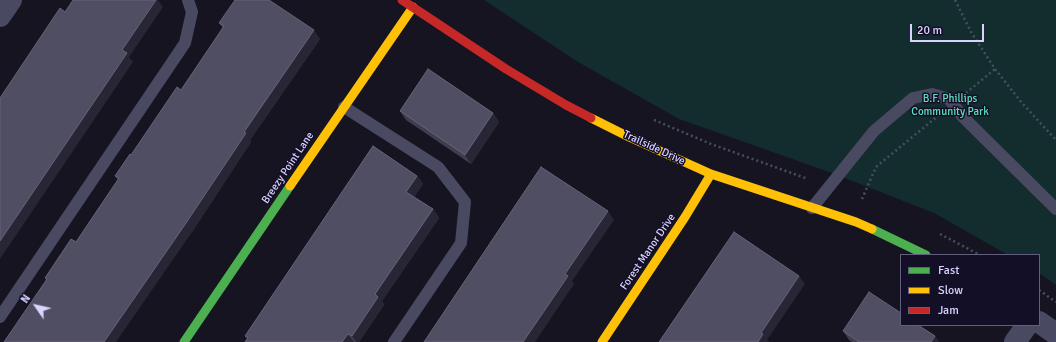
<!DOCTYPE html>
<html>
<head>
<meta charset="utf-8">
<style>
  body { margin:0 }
  #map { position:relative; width:1056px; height:342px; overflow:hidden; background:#161421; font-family:Signika,sans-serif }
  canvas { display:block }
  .legend { position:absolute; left:900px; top:254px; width:140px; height:72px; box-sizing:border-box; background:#130f26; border:1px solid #625e7d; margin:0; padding:5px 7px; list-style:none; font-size:12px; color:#d9d4ff }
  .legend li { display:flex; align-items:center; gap:8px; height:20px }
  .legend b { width:20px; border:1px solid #625e7d }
  .north { position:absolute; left:16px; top:286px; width:40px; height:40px; -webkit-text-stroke:3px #130f26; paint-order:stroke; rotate:304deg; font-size:11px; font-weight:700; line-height:16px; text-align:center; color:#d9d4ff }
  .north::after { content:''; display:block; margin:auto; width:14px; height:18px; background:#d9d4ff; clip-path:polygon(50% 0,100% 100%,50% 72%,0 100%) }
  .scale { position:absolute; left:910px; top:24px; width:74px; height:18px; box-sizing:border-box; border:2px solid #d9d4ff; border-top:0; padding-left:5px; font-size:12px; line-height:14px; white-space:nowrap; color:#d9d4ff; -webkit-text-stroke:3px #130f26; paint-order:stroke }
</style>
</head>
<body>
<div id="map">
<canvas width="1056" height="342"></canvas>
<ul class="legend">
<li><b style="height:5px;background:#4caf50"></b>Fast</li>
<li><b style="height:5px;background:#ffc107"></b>Slow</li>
<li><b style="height:5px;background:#c62828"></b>Jam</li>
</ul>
<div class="north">N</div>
<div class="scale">20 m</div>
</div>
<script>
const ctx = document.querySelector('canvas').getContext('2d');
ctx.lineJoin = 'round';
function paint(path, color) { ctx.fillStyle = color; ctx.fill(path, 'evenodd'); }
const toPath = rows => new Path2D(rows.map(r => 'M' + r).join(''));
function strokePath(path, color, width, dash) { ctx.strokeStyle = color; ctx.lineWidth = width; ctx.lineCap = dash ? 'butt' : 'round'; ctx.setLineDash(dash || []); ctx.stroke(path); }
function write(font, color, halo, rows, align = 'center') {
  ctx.font = font + ' Signika,sans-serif'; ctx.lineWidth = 3; ctx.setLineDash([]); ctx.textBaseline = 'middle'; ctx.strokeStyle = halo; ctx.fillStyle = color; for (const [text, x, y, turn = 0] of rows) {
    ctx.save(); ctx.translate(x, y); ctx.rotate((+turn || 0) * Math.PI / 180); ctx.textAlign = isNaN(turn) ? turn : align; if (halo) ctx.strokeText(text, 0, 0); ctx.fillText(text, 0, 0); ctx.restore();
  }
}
const green = toPath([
  [484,0,1056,0,1056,285,1039,273,1039,255,1008,255,934,213,832,173,679,119,578,62]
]);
const path = toPath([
  [955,0,971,32,995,69,1022,103,1056,140],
  [966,93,995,69],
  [654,120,711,144,808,179],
  [862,199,876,167,939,115],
  [940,234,980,255],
  [1039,290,1056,302]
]);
const lane = toPath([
  [344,107,438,167,465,202,461,243,394,342],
  [812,208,874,131,913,98,932,94,949,99,963,117,1056,209],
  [0,317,185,43,192,12,188,0]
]);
const street = toPath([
  [0,16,11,0],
  [1039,322,1056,334],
  [1015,342,1027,325]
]);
const fast = toPath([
  [872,229,926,255],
  [184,342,290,186]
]);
const slow = toPath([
  [591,118,629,137,711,174,856,222,872,229],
  [290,186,413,7],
  [602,342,685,217,711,174]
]);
const jam = toPath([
  [402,0,506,69,566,105,591,118]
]);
const wall = toPath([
  [219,23,320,39,250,140,251,142,192,232,47,280,45,278,76,242,118,180,115,176,181,90,223,28],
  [400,111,493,113,499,122,471,164,406,120],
  [417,176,423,184,414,197,433,209,439,218,382,301,384,305,359,342,245,342,247,338,245,336],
  [843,331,935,336,939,342,852,342,849,340]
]);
const shadedWall = toPath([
  [156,0,158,0,163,7,129,57,133,62,0,259,0,241,122,50],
  [314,30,320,39,250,140,251,142,192,232,116,342,104,342,244,132],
  [493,113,499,122,471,164,465,155],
  [417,176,423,184,412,200,406,192],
  [433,209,439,218,382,301,384,305,359,342,356,342,352,336,375,294],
  [608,211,614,220,572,281,574,284,535,342,523,342,565,274],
  [799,276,805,284,767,340,769,342,758,342,761,333],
  [348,334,354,342,342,342],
  [935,336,939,342,931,342]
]);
const building = toPath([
  [73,0,156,0,122,50,127,53,0,241,0,98,60,8,65,12,73,0],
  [235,0,269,0,314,30,244,132,246,133,186,223,104,342,4,342,47,279,45,278,71,239,76,242,119,178,115,176,130,154,131,155,177,87,181,90,224,26,219,23,235,0],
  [428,69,493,113,465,155,400,111,428,69],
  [373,146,417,176,406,192,433,209,375,294,378,297,352,336,348,334,342,342,245,342,248,338,245,336,373,146],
  [541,167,608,211,565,274,568,276,523,342,424,342,541,167],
  [734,232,799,276,761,333,763,334,758,342,659,342,734,232],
  [869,292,901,313,901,325,918,325,935,336,931,342,859,342,843,331,869,292]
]);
const parkNames = [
  ["B.F. Phillips",950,99],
  ["Community Park",950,112]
];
const streetNames = [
  ["Trailside Drive",654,148,25],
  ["Breezy Point Lane",288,168,-56],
  ["Forest Manor Drive",648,252,-56]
];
paint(green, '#132c2d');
strokePath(path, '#44505f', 2.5, [2, 3]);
strokePath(lane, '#4a4962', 12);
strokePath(street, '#4a4962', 22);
strokePath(fast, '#4caf50', 9);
strokePath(slow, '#ffc107', 9);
strokePath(jam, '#c62828', 9);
paint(wall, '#403d50');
paint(shadedWall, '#282635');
paint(building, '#504e63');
strokePath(building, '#66637b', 1);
write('11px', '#5fe0c0', '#130f26', parkNames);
write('11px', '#d9d4ff', '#130f26', streetNames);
</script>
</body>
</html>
